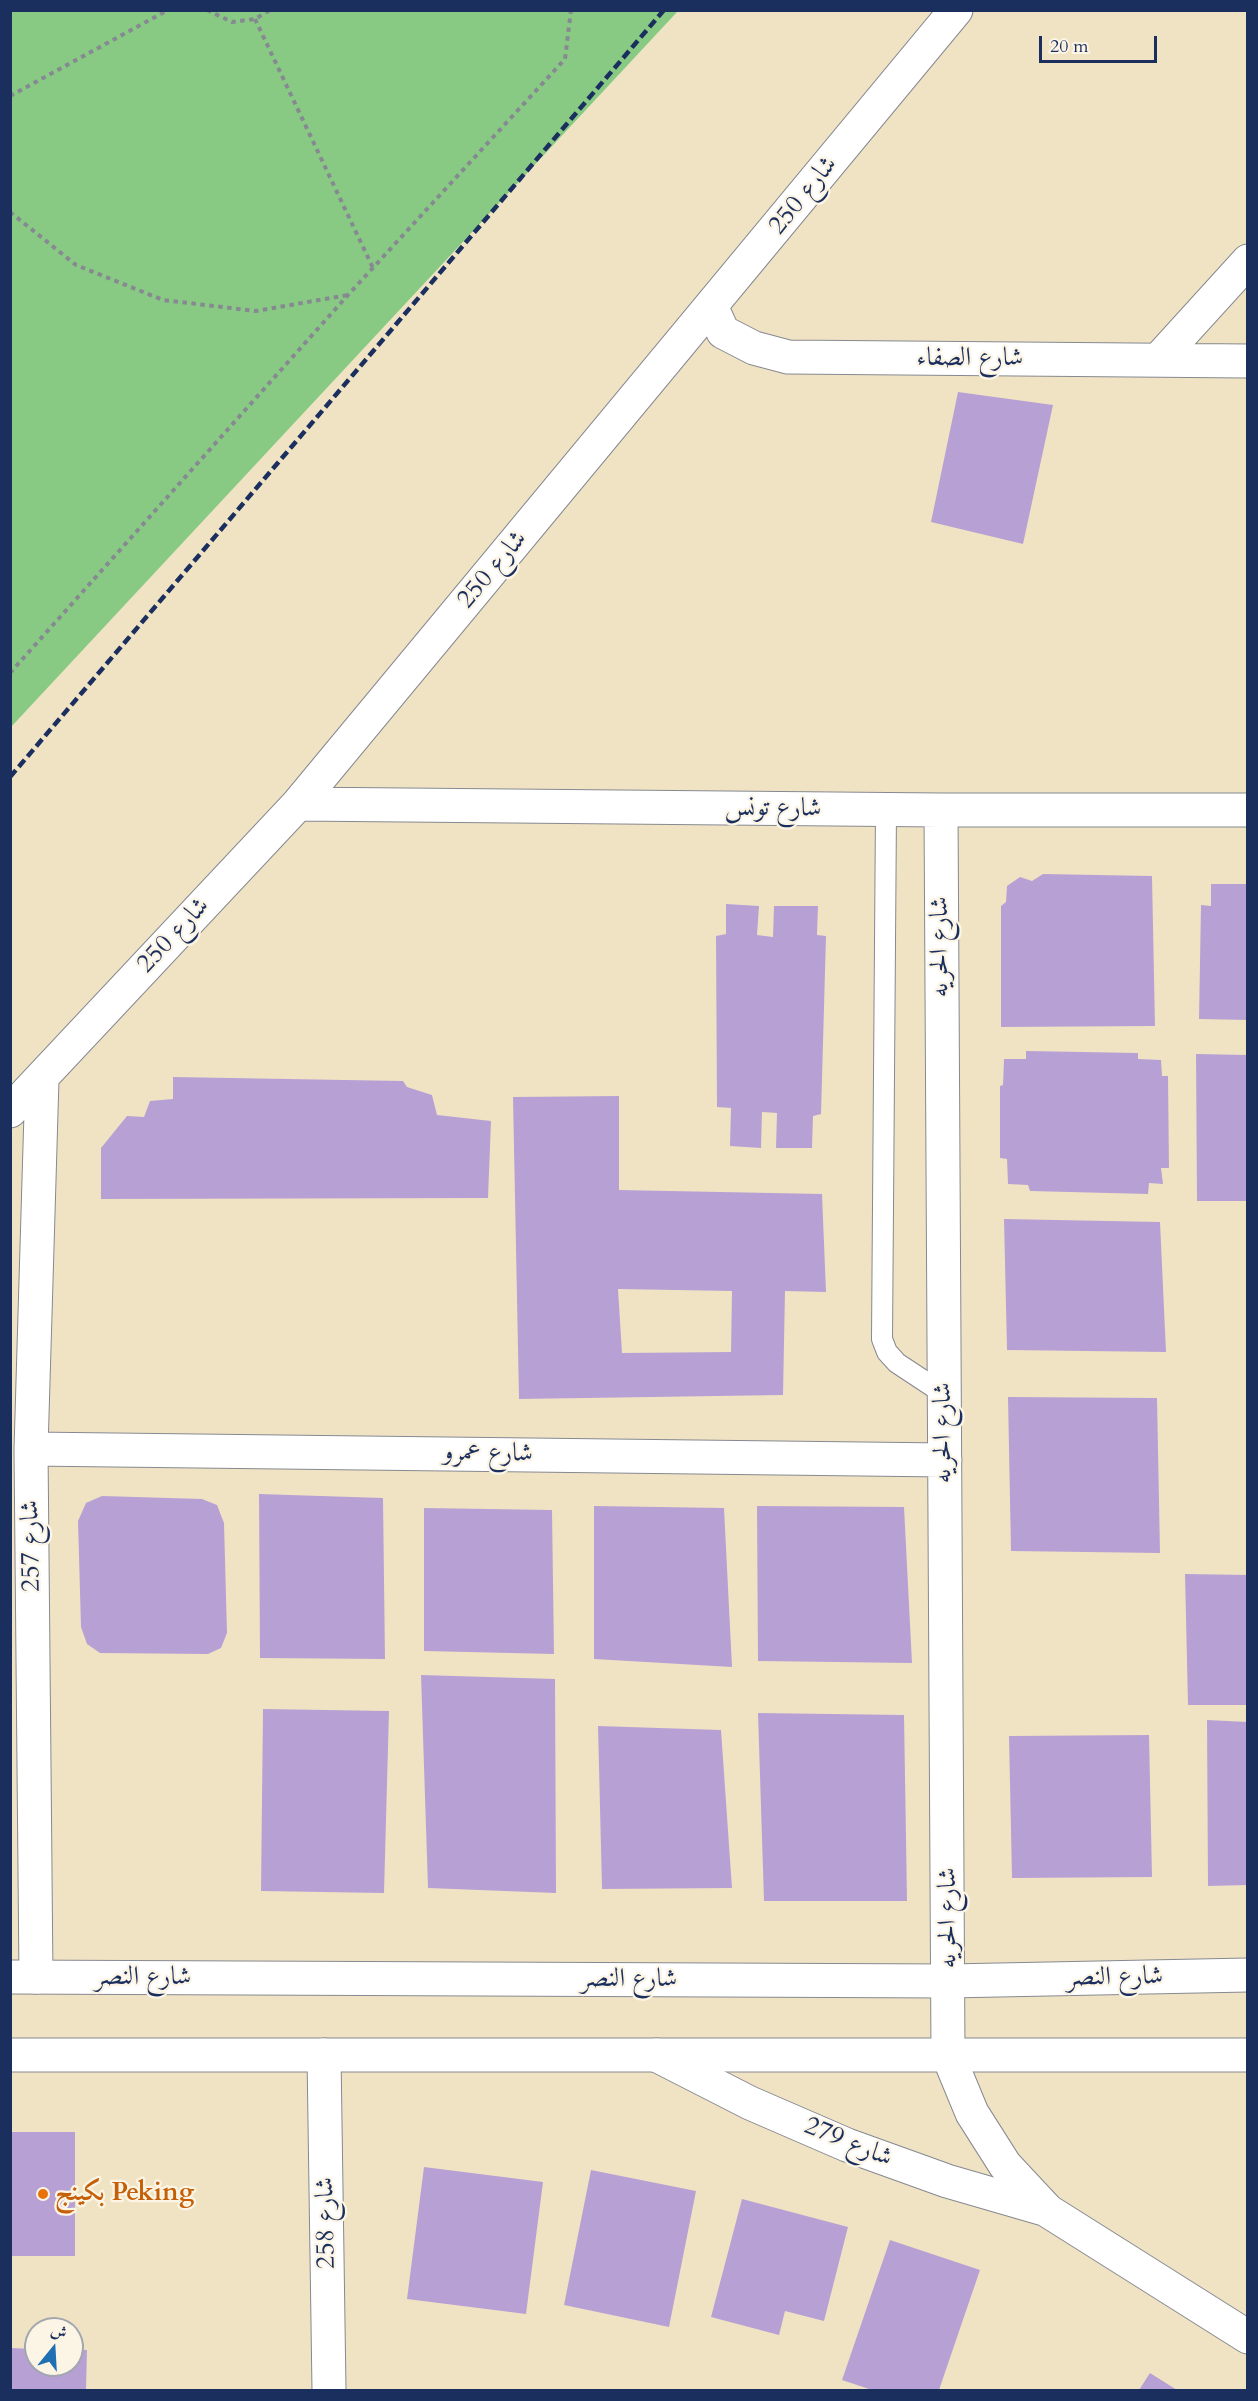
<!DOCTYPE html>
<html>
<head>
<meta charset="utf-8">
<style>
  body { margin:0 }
  #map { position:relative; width:1258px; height:2401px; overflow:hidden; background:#f0e3c4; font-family:Cardo,Amiri,serif }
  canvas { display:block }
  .frame { position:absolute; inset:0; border:12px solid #1b2f5e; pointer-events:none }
  .north { position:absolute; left:24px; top:2317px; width:60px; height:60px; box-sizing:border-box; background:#fcf5e5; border:2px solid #a2a6af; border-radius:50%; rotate:18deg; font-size:16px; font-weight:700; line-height:24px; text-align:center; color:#1b2f5e }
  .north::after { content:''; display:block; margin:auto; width:21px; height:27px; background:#1f6fb2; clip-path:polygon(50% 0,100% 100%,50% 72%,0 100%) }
  .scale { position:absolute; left:1039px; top:36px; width:118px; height:27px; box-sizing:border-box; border:3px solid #1b2f5e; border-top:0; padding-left:8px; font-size:18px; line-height:21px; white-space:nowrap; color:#1b2f5e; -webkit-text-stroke:4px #fcf5e5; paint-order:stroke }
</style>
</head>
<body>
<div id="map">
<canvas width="1258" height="2401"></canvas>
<div class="frame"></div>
<div class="north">ش</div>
<div class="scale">20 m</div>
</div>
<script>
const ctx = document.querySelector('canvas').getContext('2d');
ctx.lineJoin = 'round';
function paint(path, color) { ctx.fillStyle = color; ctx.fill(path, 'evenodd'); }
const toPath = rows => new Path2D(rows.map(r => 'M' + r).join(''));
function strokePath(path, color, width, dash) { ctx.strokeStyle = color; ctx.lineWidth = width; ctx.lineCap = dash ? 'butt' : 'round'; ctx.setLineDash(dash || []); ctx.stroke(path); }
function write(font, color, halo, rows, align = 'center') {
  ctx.font = font + ' Cardo,Amiri,serif'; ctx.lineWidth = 4.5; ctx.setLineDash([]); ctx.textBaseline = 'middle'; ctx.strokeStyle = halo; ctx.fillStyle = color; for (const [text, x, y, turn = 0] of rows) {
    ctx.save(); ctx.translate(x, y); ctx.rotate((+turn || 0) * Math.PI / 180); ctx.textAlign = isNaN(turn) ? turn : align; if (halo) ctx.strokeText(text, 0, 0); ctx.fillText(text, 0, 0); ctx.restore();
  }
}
const green = toPath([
  [11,10,678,11,11,727,10,11]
]);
const building = toPath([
  [958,392,1053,405,1023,544,931,522],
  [1043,874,1152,876,1155,1026,1001,1027,1001,906,1006,902,1007,886,1020,877,1032,881],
  [1211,884,1248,884,1248,1020,1199,1019,1201,905,1211,906],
  [726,904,759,906,757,935,773,937,774,906,818,906,817,935,826,936,821,1114,813,1116,812,1148,776,1148,777,1113,762,1112,761,1148,730,1146,731,1108,717,1107,716,936,726,934],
  [1026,1051,1138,1053,1138,1059,1161,1060,1162,1076,1168,1076,1169,1168,1161,1168,1163,1184,1149,1183,1148,1194,1030,1191,1028,1185,1008,1184,1007,1159,1000,1158,1000,1086,1003,1085,1004,1059,1026,1059],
  [1196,1054,1248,1055,1248,1201,1197,1201],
  [173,1077,403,1081,407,1087,432,1095,437,1115,491,1121,488,1198,101,1199,101,1148,127,1116,144,1117,150,1101,173,1099],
  [619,1096,619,1190,822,1194,826,1292,785,1291,783,1395,519,1399,513,1097],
  [618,1289,732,1291,731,1352,622,1353],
  [1004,1219,1160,1222,1166,1352,1007,1350],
  [1008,1397,1157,1398,1160,1553,1011,1551],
  [259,1494,383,1498,385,1659,260,1658],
  [102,1496,202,1499,217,1505,224,1523,227,1633,221,1648,208,1654,100,1653,87,1644,81,1627,78,1521,86,1503],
  [594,1506,724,1508,732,1667,594,1659],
  [757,1506,904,1507,912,1663,758,1661],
  [424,1508,552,1510,554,1654,424,1651],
  [1185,1574,1248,1575,1248,1705,1188,1705],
  [421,1675,555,1679,556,1893,428,1888],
  [263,1709,389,1711,384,1893,261,1891],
  [758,1713,904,1715,907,1901,764,1901],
  [1207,1720,1248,1722,1248,1885,1208,1886],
  [598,1726,721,1730,732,1888,602,1889],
  [1149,1735,1152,1877,1012,1878,1009,1736],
  [10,2132,75,2132,75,2256,10,2256],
  [424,2167,543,2182,526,2314,407,2299],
  [591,2170,696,2191,669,2327,564,2305],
  [742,2199,848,2227,824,2321,785,2311,779,2335,711,2317],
  [890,2240,980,2270,939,2390,872,2390,842,2380],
  [10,2348,36,2349,36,2365,72,2365,72,2350,87,2350,86,2390,10,2390],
  [1150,2373,1177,2390,1139,2390]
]);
const path = toPath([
  [207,10,232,22,255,19,270,10],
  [255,19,373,268],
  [10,96,168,10],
  [10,212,76,265,163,300,256,311,348,295],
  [10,673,348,295,565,59,571,10]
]);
const lane = toPath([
  [886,810,882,1339,887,1352,897,1363,944,1394]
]);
const street = toPath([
  [712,308,723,332,754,348,788,357,1248,361],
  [1158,360,1248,261],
  [298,804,941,810,1248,810],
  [941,810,948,2055,972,2113,1005,2165,1048,2211,1248,2337],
  [10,1111,298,804,956,10],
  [31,1449,945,1460],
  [36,1977,31,1449,42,1079],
  [324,2055,329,2390],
  [656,2055,750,2103,847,2145,947,2181,1047,2210]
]);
const secondary = toPath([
  [10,1977,949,1981,1248,1975],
  [10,2055,1248,2055]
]);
const rail = toPath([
  [10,777,664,10]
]);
const markers = [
  [43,2194,6,"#e8710a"]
];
const streetNames = [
  ["شارع 250",804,196,-51],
  ["شارع الصفاء",970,359],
  ["شارع 250",493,570,-50],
  ["شارع تونس",773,809,1],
  ["شارع 250",174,936,-47],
  ["شارع الحريه",941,947,-90],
  ["شارع الحريه",944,1433,-90],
  ["شارع عمرو",488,1454,1],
  ["شارع 257",32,1546,-91],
  ["شارع الحريه",949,1918,-90],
  ["شارع النصر",143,1978],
  ["شارع النصر",1115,1978,-1],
  ["شارع النصر",629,1980],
  ["شارع 279",848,2143,22],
  ["شارع 258",327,2223,-91]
];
const foodNames = [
  ["بكينج Peking",55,2194]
];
paint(green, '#88ca83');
paint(building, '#b7a1d4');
strokePath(lane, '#868991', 22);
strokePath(street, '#868991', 35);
strokePath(secondary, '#868991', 35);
strokePath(path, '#868991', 4, [4.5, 4.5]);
strokePath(lane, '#fff', 20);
strokePath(street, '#fff', 33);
strokePath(secondary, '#fff', 33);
strokePath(rail, '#1b2f5e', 4.5, [9, 4.5]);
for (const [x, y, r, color] of markers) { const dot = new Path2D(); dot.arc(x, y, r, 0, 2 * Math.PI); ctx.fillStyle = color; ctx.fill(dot); strokePath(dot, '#fcf5e5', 2); }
write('26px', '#1b2f5e', '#fcf5e5', streetNames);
write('bold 26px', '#c56008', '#fcf5e5', foodNames, 'left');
</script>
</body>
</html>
